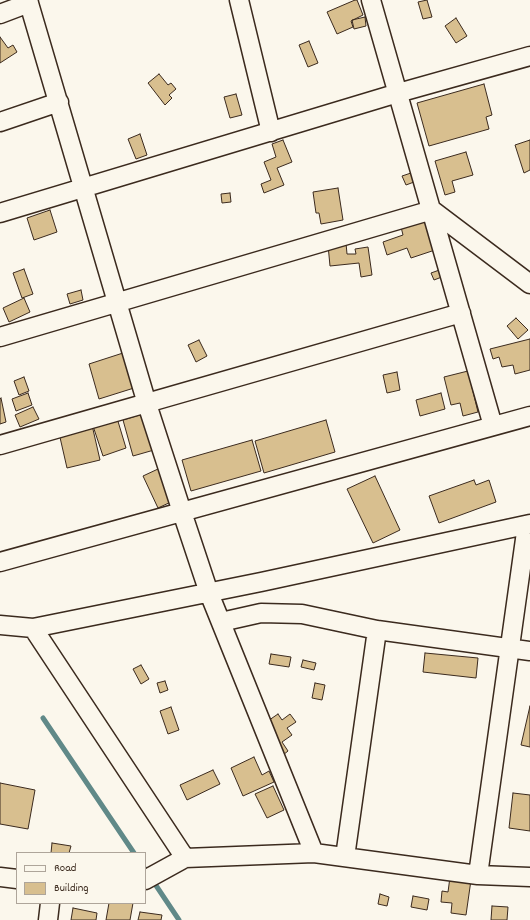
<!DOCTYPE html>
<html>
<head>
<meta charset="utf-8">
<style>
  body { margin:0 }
  #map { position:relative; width:530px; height:920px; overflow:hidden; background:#fbf7ec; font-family:Dekko,sans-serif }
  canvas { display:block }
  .legend { position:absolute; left:16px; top:852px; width:130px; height:52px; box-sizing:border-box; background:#fbf7ec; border:1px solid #aea59a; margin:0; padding:5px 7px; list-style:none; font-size:12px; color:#3b2a1e }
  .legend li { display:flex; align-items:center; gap:8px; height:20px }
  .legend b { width:20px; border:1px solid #aea59a }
</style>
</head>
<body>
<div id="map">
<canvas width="530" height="920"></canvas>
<ul class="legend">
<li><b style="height:5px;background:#fbf7ec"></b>Road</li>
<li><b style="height:11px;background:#d8bf8f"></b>Building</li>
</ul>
</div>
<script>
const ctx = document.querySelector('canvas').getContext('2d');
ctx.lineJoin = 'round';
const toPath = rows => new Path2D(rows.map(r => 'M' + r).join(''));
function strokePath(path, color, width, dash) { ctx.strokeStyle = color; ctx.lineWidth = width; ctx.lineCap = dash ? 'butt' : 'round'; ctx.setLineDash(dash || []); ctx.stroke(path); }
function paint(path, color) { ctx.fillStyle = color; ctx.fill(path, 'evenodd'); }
const stream = toPath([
  [43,718,134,853],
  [145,869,179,920]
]);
const building = toPath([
  [355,0,357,0,363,15,351,21,353,27,337,34,327,12,355,0],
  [427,0,432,17,423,19,418,2,427,0],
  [365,17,366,26,354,29,352,20,365,17],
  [456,18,467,36,456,43,445,26,456,18],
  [0,37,8,48,13,45,17,52,0,63,0,37],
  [309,41,318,63,308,67,299,45,309,41],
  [159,74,168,85,171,83,176,89,169,95,172,98,165,105,148,83,159,74],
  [484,84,492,115,486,117,489,129,429,146,417,103,484,84],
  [236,94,242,115,230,118,224,97,236,94],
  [140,134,147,155,136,159,128,139,140,134],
  [283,140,292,162,277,168,284,185,264,193,261,184,271,180,264,162,276,157,272,144,283,140],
  [530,140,530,170,524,173,515,145,530,140],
  [466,152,473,175,452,181,455,192,445,195,435,161,466,152],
  [411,173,414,182,406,185,402,176,411,173],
  [338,188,343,220,321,224,319,213,316,213,313,192,338,188],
  [230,193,231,202,222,203,221,194,230,193],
  [50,210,57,232,34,240,27,218,50,210],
  [427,218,438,249,411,258,407,248,387,255,383,242,403,235,401,227,427,218],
  [346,243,347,254,356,254,355,249,368,247,372,275,361,277,359,263,330,266,328,245,346,243],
  [445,268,447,275,434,280,431,273,445,268],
  [24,269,33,294,22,298,13,273,24,269],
  [81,290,83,300,70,304,67,294,81,290],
  [24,298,30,312,9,322,3,308,24,298],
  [516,318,528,330,518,339,507,326,516,318],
  [530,339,530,370,515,374,513,365,502,367,499,357,493,359,490,349,530,339],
  [199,340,207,356,196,362,188,345,199,340],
  [123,353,134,388,99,399,89,364,123,353],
  [468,371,478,412,463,416,460,403,451,405,444,377,468,371],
  [397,372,400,390,387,393,383,375,397,372],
  [24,377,29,391,19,395,14,381,24,377],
  [28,393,32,405,16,411,12,399,28,393],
  [441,393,445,409,420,416,416,400,441,393],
  [1,398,6,422,0,424,0,399,1,398],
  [33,407,39,419,20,427,15,415,33,407],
  [143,414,154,450,133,456,123,420,143,414],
  [117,418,126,448,103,456,93,426,117,418],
  [326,420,335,452,264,473,255,441,326,420],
  [92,425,100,460,67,468,59,433,92,425],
  [252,440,261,471,191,491,182,460,252,440],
  [158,469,173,501,158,508,143,476,158,469],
  [375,476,400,530,373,543,347,489,375,476],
  [474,480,476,485,489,480,496,502,439,523,429,496,474,480],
  [425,653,478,658,476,678,423,672,425,653],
  [271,654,291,657,289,667,269,664,271,654],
  [303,660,316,663,314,670,301,667,303,660],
  [141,665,149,679,141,684,133,669,141,665],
  [165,681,168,690,160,693,157,683,165,681],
  [315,683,325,685,322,700,312,698,315,683],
  [530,706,530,747,521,745,530,706],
  [171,707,179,730,168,734,160,711,171,707],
  [278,714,282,720,290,714,296,722,287,728,292,735,282,742,288,751,283,755,262,725,278,714],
  [254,757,262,775,269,771,274,782,243,796,231,768,254,757],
  [213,770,220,784,187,800,180,785,213,770],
  [0,783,35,790,28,829,0,824,0,783],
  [273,786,284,810,267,818,255,794,273,786],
  [513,793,530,795,530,831,509,828,513,793],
  [52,843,71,846,69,853,51,853,52,843],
  [450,877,471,880,466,915,451,913,452,903,441,902,442,891,448,892,450,877],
  [380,894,389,897,387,906,378,904,380,894],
  [413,896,429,899,427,910,411,907,413,896],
  [109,903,133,903,130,920,106,920,109,903],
  [492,906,508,907,507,920,491,920,492,906],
  [73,908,97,913,96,920,71,920,73,908],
  [140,912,162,915,161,920,138,920,140,912]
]);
const street = toPath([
  [28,0,147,404,182,512,209,593,314,853],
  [239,0,271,132],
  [371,0,493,426],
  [0,14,29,3],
  [0,122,59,102],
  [0,213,398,93,530,56],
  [0,337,432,210,530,284],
  [0,445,461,313],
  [0,562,530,416],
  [221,622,261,613,302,614,377,630,530,651],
  [0,625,33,628,261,582,530,524],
  [33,628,185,858],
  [345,857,377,630],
  [478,875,527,525],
  [0,877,17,879],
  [145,880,185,858,314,853,478,875,530,877],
  [48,920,50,903]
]);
strokePath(stream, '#608988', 5);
paint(building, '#d8bf8f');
strokePath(building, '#3b2a1e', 1);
strokePath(street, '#3b2a1e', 21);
strokePath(street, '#fbf7ec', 18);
</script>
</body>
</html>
